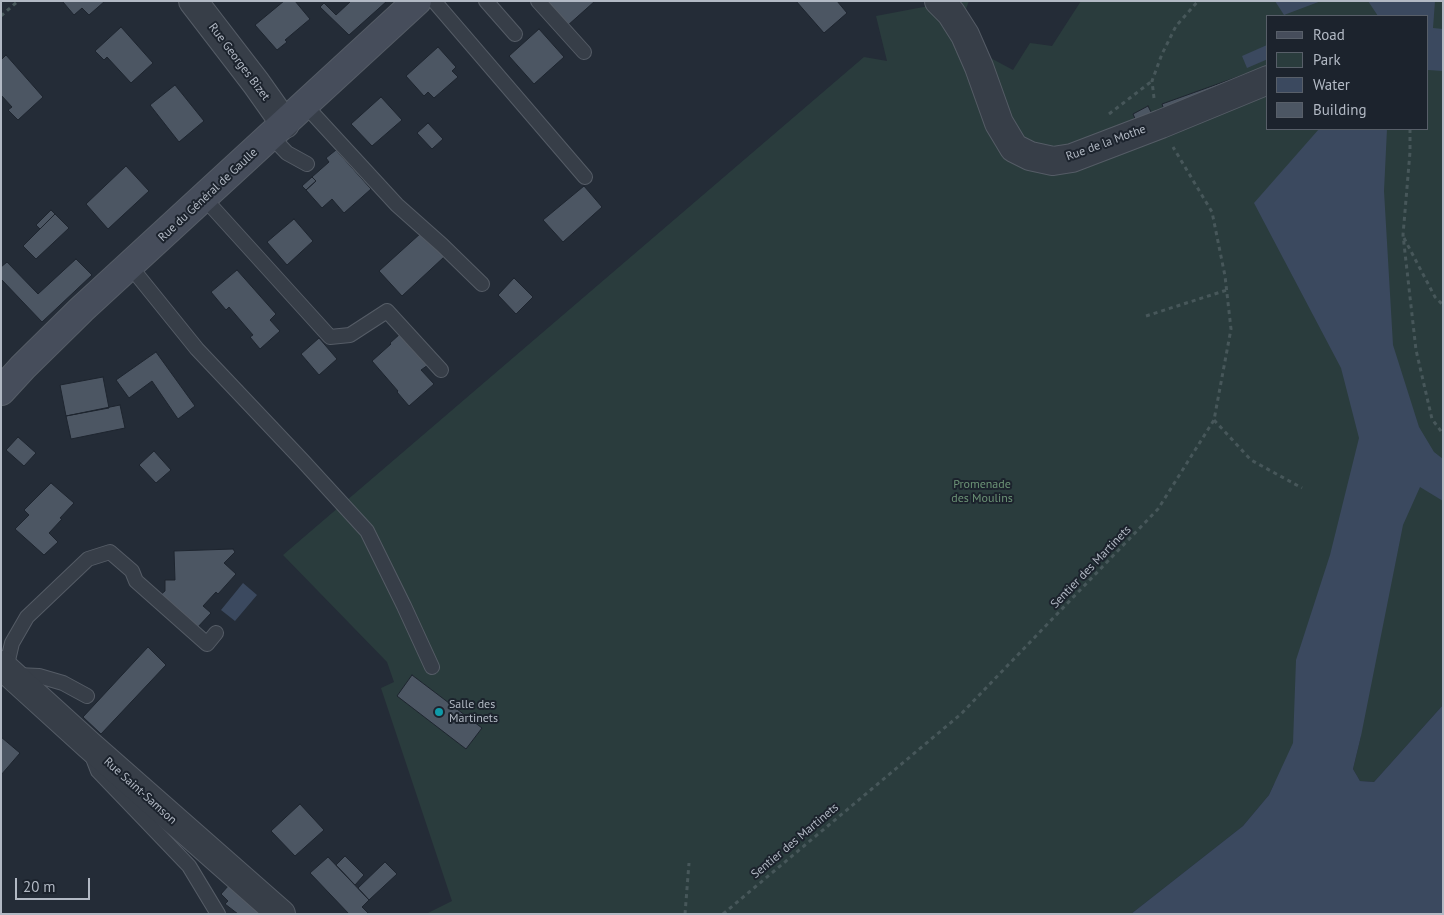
<!DOCTYPE html>
<html>
<head>
<meta charset="utf-8">
<style>
  body { margin:0 }
  #map { position:relative; width:1444px; height:915px; overflow:hidden; background:#242c37; font-family:"PT Sans",sans-serif }
  canvas { display:block }
  .frame { position:absolute; inset:0; border:2px solid #b2b9c4; pointer-events:none }
  .legend { position:absolute; left:1266px; top:15px; width:162px; height:115px; box-sizing:border-box; background:#1c232d; border:1px solid #585f69; margin:0; padding:6px 9px; list-style:none; font-size:15px; color:#b2b9c4 }
  .legend li { display:flex; align-items:center; gap:10px; height:25px }
  .legend b { width:25px; border:1px solid #585f69 }
  .scale { position:absolute; left:15px; top:878px; width:75px; height:22px; box-sizing:border-box; border:2px solid #b2b9c4; border-top:0; padding-left:6px; font-size:15px; line-height:18px; white-space:nowrap; color:#b2b9c4; -webkit-text-stroke:4px #1c232d; paint-order:stroke }
</style>
</head>
<body>
<div id="map">
<canvas width="1444" height="915"></canvas>
<div class="frame"></div>
<ul class="legend">
<li><b style="height:6px;background:#464d5b"></b>Road</li>
<li><b style="height:14px;background:#2a3c3d"></b>Park</li>
<li><b style="height:14px;background:#3b495f"></b>Water</li>
<li><b style="height:14px;background:#4c5663"></b>Building</li>
</ul>
<div class="scale">20 m</div>
</div>
<script>
const ctx = document.querySelector('canvas').getContext('2d');
ctx.lineJoin = 'round';
function paint(path, color) { ctx.fillStyle = color; ctx.fill(path, 'evenodd'); }
const toPath = rows => new Path2D(rows.map(r => 'M' + r).join(''));
function strokePath(path, color, width, dash) { ctx.strokeStyle = color; ctx.lineWidth = width; ctx.lineCap = dash ? 'butt' : 'round'; ctx.setLineDash(dash || []); ctx.stroke(path); }
function write(font, color, halo, rows, align = 'center') {
  ctx.font = font + ' "PT Sans",sans-serif'; ctx.lineWidth = 4; ctx.setLineDash([]); ctx.textBaseline = 'middle'; ctx.strokeStyle = halo; ctx.fillStyle = color; for (const [text, x, y, turn = 0] of rows) {
    ctx.save(); ctx.translate(x, y); ctx.rotate((+turn || 0) * Math.PI / 180); ctx.textAlign = isNaN(turn) ? turn : align; if (halo) ctx.strokeText(text, 0, 0); ctx.fillText(text, 0, 0); ctx.restore();
  }
}
const green = toPath([
  [955,1,969,1,955,39,1013,70,1030,43,1052,46,1081,1,1443,1,1443,705,1374,782,1360,781,1353,769,1361,736,1274,784,1269,795,1243,826,1131,914,426,914,452,901,381,688,394,682,387,662,283,555,864,57,887,61,876,16],
  [1268,16,1428,16,1428,129,1268,129]
]);
const water = toPath([
  [1275,1,1321,1,1284,15],
  [1368,1,1435,1,1433,28,1443,29,1443,71,1428,70,1428,16,1378,16],
  [1267,45,1268,59,1247,68,1242,56],
  [1319,129,1387,129,1384,191,1393,345,1419,427,1434,452,1443,459,1443,501,1420,487,1403,525,1361,736,1353,769,1360,781,1374,782,1443,705,1443,914,1131,914,1243,826,1269,795,1293,743,1296,660,1330,555,1359,438,1341,368,1254,203],
  [243,583,257,595,235,621,221,610]
]);
const building = toPath([
  [64,1,105,1,89,15,82,8,74,15,63,2,64,1],
  [284,1,295,1,310,19,285,40,287,42,277,50,255,25,284,1],
  [351,1,387,1,349,35,320,7,324,3,336,15,351,1],
  [545,1,595,1,567,26,545,1],
  [796,1,837,1,847,13,824,33,796,1],
  [121,27,153,63,131,83,107,57,104,60,95,51,121,27],
  [539,29,564,57,534,84,509,56,539,29],
  [438,47,456,67,452,71,458,77,434,98,428,92,424,96,406,76,438,47],
  [6,55,43,97,18,120,8,110,12,107,1,95,1,60,6,55],
  [1268,66,1268,75,1165,113,1162,104,1268,66],
  [175,85,204,121,179,142,150,105,175,85],
  [381,97,402,120,372,146,351,124,381,97],
  [1148,106,1153,116,1137,123,1133,114,1148,106],
  [428,123,443,139,432,149,417,133,428,123],
  [336,150,371,189,344,213,332,199,322,208,306,190,316,181,312,177,329,162,326,158,336,150],
  [126,166,149,191,108,229,86,204,126,166],
  [312,177,316,181,306,190,302,186,312,177],
  [584,186,602,207,563,242,543,220,584,186],
  [51,210,55,214,40,229,36,225,51,210],
  [55,214,69,228,36,259,23,246,55,214],
  [294,219,313,241,287,265,267,242,294,219],
  [421,233,444,257,402,296,379,271,421,233],
  [76,259,92,275,42,322,1,279,1,267,7,262,38,294,76,259],
  [237,270,276,314,270,320,280,331,260,349,250,337,253,335,229,307,226,310,211,292,237,270],
  [514,278,533,297,516,314,498,295,514,278],
  [400,334,428,365,421,370,434,384,409,406,397,392,398,391,372,361,391,344,390,343,400,334],
  [319,338,337,359,319,375,301,354,319,338],
  [156,352,195,406,178,419,152,381,129,398,116,380,156,352],
  [103,377,109,408,66,416,60,385,103,377],
  [120,405,125,428,71,439,66,416,120,405],
  [18,437,36,453,24,466,6,450,18,437],
  [154,451,171,470,156,483,139,465,154,451],
  [51,483,74,503,60,518,62,519,49,533,58,542,44,555,15,529,29,515,24,510,51,483],
  [233,549,235,552,224,563,236,574,218,594,216,592,203,606,211,613,196,629,159,596,165,591,165,580,175,580,174,551,233,549],
  [148,647,166,665,101,734,83,717,148,647],
  [412,675,482,728,466,749,397,696,412,675],
  [1,737,20,753,1,775,1,737],
  [300,804,324,830,295,856,271,831,300,804],
  [345,856,364,875,355,885,336,865,345,856],
  [328,857,369,900,362,907,369,914,349,914,310,873,328,857],
  [385,862,397,874,369,900,358,888,385,862],
  [229,885,267,914,238,914,225,904,228,901,221,894,229,885]
]);
const path = toPath([
  [1,16,18,1],
  [1154,98,1152,81,1162,54,1176,26,1198,1],
  [1109,114,1152,81],
  [1410,129,1410,152,1403,235,1416,350,1432,419,1443,434],
  [1404,238,1435,297,1443,305],
  [1146,316,1227,290],
  [1214,420,1251,460,1302,488],
  [685,914,689,863],
  [723,914,961,714,1158,509,1214,420,1231,329,1225,276,1212,212,1173,147]
]);
const service = toPath([
  [434,1,585,177],
  [486,1,515,34],
  [538,1,584,52],
  [305,105,397,205,442,245,482,284],
  [271,136,287,153,307,164],
  [204,198,330,337,350,335,387,311,441,370],
  [130,266,197,349,302,460,367,531,404,606,432,667],
  [6,669,12,643,27,617,88,559,110,552,132,571,136,581,207,644,216,633],
  [17,675,39,676,63,683,87,696],
  [91,753,98,771,189,866,218,914]
]);
const minor = toPath([
  [193,1,256,83,285,124],
  [939,1,951,13,965,35,979,67,999,123,1014,148,1030,156,1053,161,1072,158,1161,124,1268,80],
  [1,665,89,745,281,914]
]);
const secondary = toPath([
  [1,391,23,367,82,309,417,1]
]);
const markers = [
  [439,712,5,"#0f9aa8"]
];
const streetNames = [
  ["Rue Georges Bizet",239,62,53],
  ["Rue de la Mothe",1106,143,-20],
  ["Rue du Général de Gaulle",208,195,-43],
  ["Sentier des Martinets",1091,567,-46],
  ["Rue Saint-Samson",140,791,42],
  ["Sentier des Martinets",795,841,-40]
];
const parkNames = [
  ["Promenade",982,485],
  ["des Moulins",982,499]
];
const poiNames = [
  ["Salle des",449,705],
  ["Martinets",449,719]
];
paint(green, '#2a3c3d');
paint(water, '#3b495f');
paint(building, '#4c5663');
strokePath(building, '#1e252f', 1);
strokePath(service, '#555c66', 16);
strokePath(minor, '#555c66', 30);
strokePath(secondary, '#555c66', 30);
strokePath(path, '#47575a', 3, [4, 4]);
strokePath(service, '#373e48', 14);
strokePath(minor, '#373e48', 28);
strokePath(secondary, '#464d5b', 28);
for (const [x, y, r, color] of markers) { const dot = new Path2D(); dot.arc(x, y, r, 0, 2 * Math.PI); ctx.fillStyle = color; ctx.fill(dot); strokePath(dot, '#1c232d', 2); }
write('12px', '#b2b9c4', '#1c232d', streetNames);
write('12px', '#6c9376', '#1c232d', parkNames);
write('12px', '#b2b9c4', '#1c232d', poiNames, 'left');
</script>
</body>
</html>
